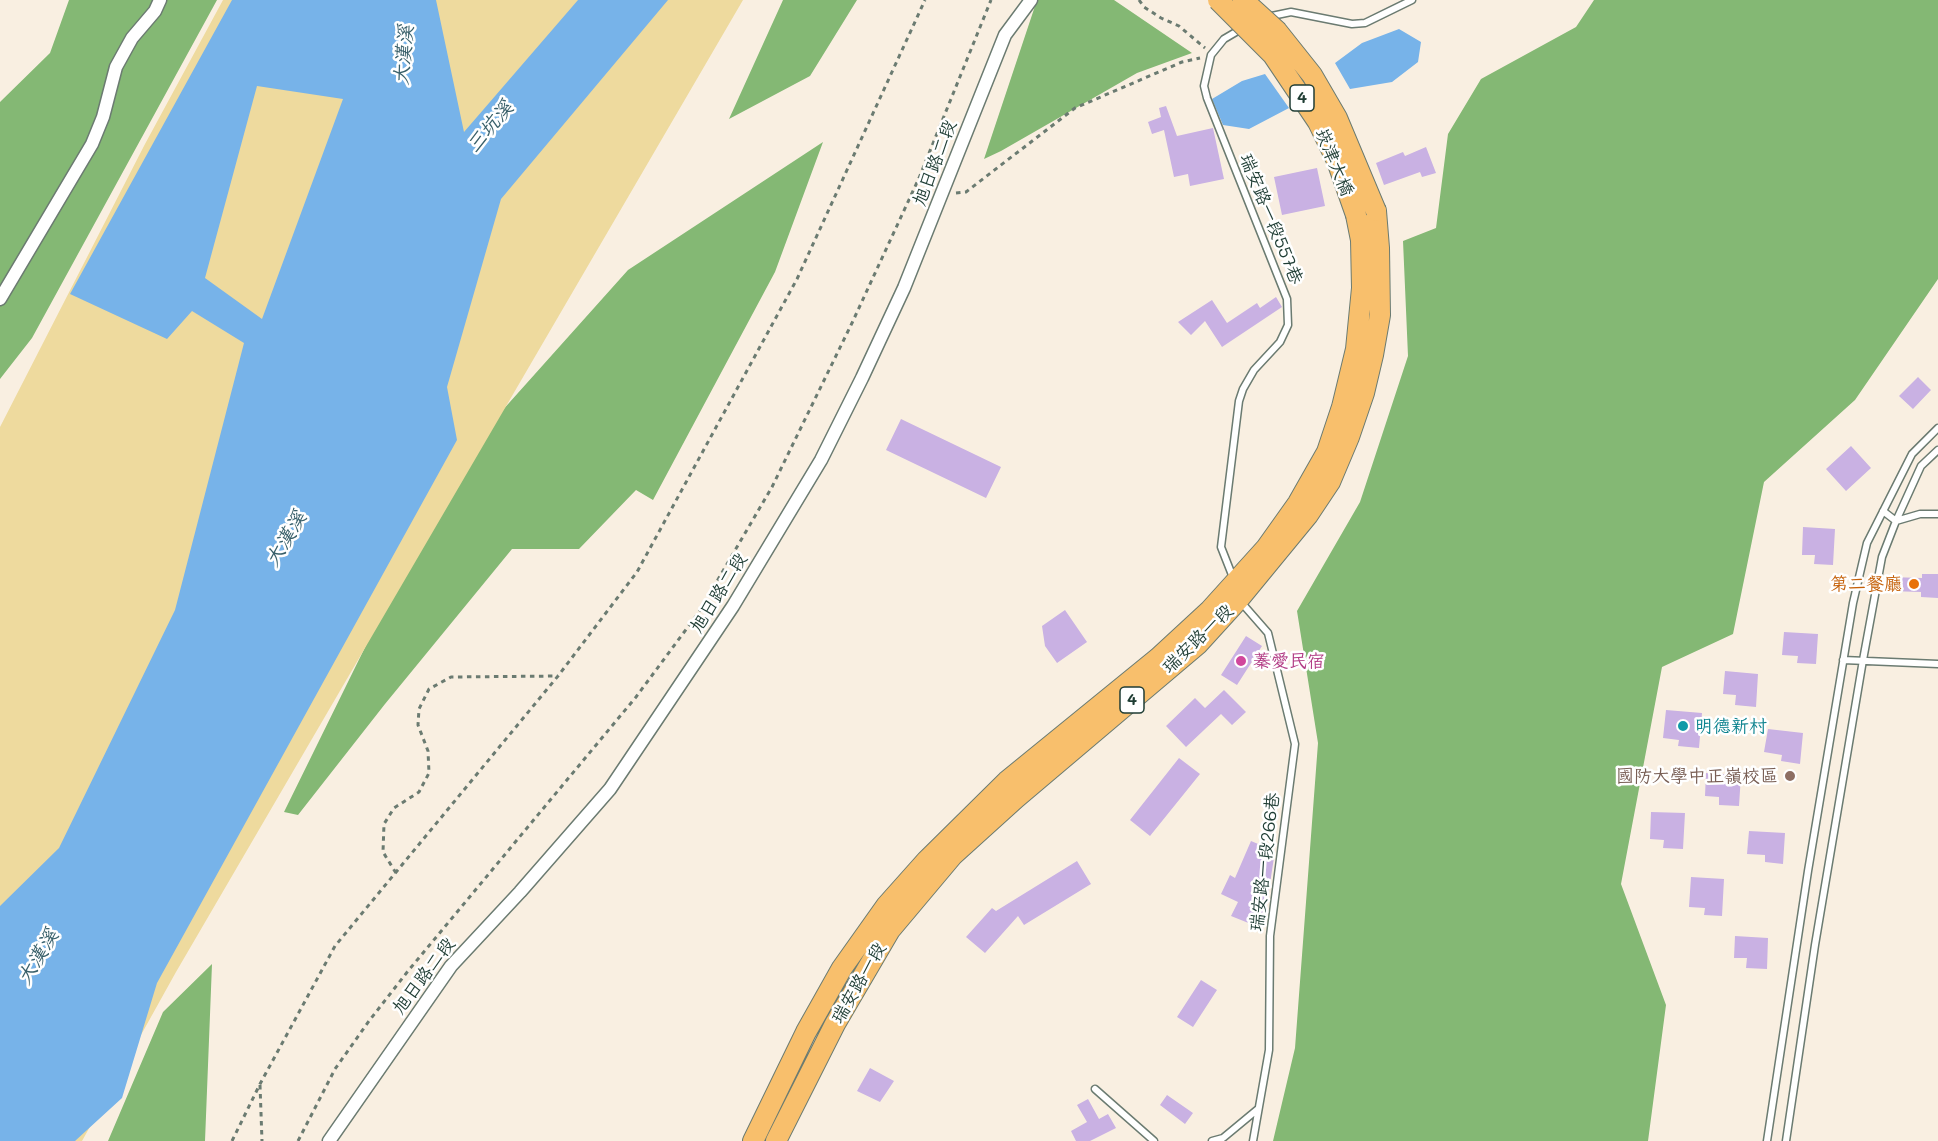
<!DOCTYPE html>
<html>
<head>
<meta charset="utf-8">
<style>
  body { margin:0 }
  canvas { display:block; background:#f9efe1 }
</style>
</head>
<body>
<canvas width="1938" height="1141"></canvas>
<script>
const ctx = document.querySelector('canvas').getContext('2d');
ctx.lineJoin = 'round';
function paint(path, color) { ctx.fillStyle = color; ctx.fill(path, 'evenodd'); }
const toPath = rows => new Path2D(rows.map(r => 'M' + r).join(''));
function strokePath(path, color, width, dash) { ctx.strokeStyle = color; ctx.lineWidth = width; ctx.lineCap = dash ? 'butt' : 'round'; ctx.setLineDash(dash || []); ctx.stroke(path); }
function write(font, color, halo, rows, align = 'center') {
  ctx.font = font + ' Mali,"LXGW WenKai TC",sans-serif'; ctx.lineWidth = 5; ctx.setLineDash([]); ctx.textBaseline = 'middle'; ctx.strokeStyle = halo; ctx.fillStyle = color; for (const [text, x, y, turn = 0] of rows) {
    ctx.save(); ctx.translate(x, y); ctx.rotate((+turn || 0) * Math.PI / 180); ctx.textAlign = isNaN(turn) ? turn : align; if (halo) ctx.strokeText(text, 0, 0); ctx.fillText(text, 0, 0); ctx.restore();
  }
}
const forest = toPath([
  [69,0,217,0,32,338,0,379,0,102,50,53],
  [783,0,857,0,810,76,729,119],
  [1037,0,1114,0,1192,53,1137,73,1001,151,984,159],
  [1594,0,1938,0,1938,279,1855,400,1764,482,1733,634,1662,667,1621,884,1666,1005,1648,1141,1273,1141,1295,1048,1318,743,1297,611,1360,502,1408,356,1403,241,1436,228,1448,134,1481,79,1576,27],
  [823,142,775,272,653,500,636,490,579,549,512,549,385,704,298,815,284,812,376,625,492,422,628,270],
  [212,964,205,1141,108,1141,163,1012]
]);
const sand = toPath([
  [223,0,743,0,176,972,82,1141,0,1141,0,427,145,144]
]);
const water = toPath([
  [232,0,436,0,464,132,578,0,668,0,501,199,447,387,457,440,157,983,122,1098,75,1141,0,1141,0,906,59,848,175,610,244,343,192,311,167,339,70,294],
  [257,86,343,99,262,319,205,278],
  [1399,29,1421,42,1418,62,1392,82,1350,89,1335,63,1362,43],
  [1265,74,1289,108,1249,129,1223,125,1212,99,1242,81]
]);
const building = toPath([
  [1166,106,1177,136,1213,128,1224,179,1190,186,1188,174,1174,177,1164,130,1152,134,1148,122,1161,117,1159,108],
  [1426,147,1436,173,1422,177,1420,172,1384,185,1376,163,1403,152,1405,156],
  [1317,168,1325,206,1282,215,1274,177],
  [1276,297,1282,307,1222,347,1205,321,1191,335,1178,322,1212,300,1227,323,1257,303,1260,308],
  [1918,377,1931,390,1913,409,1899,396],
  [901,419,1001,467,986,498,886,450],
  [1851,446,1871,468,1846,491,1826,469],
  [1803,527,1835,529,1833,565,1814,564,1815,555,1802,555],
  [1922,574,1938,574,1938,598,1921,597,1921,592,1889,591,1890,577,1922,578],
  [1065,610,1087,642,1057,663,1045,646,1042,626],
  [1784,632,1818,634,1816,664,1797,663,1798,656,1782,655],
  [1246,636,1262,646,1237,685,1221,675],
  [1725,671,1758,674,1756,707,1735,705,1736,695,1723,694],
  [1224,690,1246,712,1232,725,1221,714,1186,747,1166,726,1195,698,1205,708],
  [1666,710,1702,713,1699,748,1678,746,1679,740,1663,738],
  [1768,729,1803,733,1800,764,1781,761,1782,755,1764,752],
  [1179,758,1200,774,1150,836,1130,820],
  [1706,773,1741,775,1739,806,1719,805,1719,797,1705,796],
  [1651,812,1685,813,1683,849,1663,848,1664,840,1650,839],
  [1749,831,1785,833,1783,864,1765,862,1765,855,1747,854],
  [1251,841,1275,851,1267,903,1256,926,1231,916,1238,902,1221,894,1230,875,1235,878],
  [1077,861,1091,884,1024,925,1018,916,985,953,966,937,992,908,996,911],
  [1691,877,1724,879,1722,916,1704,915,1705,908,1689,907],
  [1735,936,1768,938,1767,969,1746,968,1747,958,1734,958],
  [1201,980,1217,990,1193,1027,1177,1017],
  [870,1068,894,1081,880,1102,857,1091],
  [1167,1095,1193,1113,1185,1124,1160,1105],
  [1088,1099,1099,1119,1108,1114,1116,1128,1090,1141,1076,1141,1071,1131,1087,1122,1077,1105]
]);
const path = toPath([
  [1139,0,1144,7,1161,18,1179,26,1205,48],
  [956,193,966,192,1075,108,1182,62,1200,58],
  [396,873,383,852,384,824,394,808,419,792,429,773,428,751,418,725,419,709,429,689,451,677,558,676],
  [260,1085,262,1141],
  [232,1141,260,1084,335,946,558,676,637,572,797,279,925,0],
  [298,1141,335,1069,369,1021,408,971,636,697,699,612,772,487,852,323,919,178,991,0]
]);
const service = toPath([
  [1267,17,1291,12,1352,24,1365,23,1412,0],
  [1883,511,1896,521,1920,514,1938,514],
  [1234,580,1221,547,1239,401,1243,389,1254,370,1280,342,1288,325,1287,299,1207,98,1204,86,1211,55,1224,39,1241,29],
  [1240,601,1268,633,1295,744,1270,936,1269,1050,1253,1141],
  [1843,660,1938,664],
  [1095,1089,1154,1141],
  [1212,1141,1223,1138,1258,1109],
  [1767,1141,1808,871,1853,603,1867,543,1912,454,1938,428],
  [1786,1141,1815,945,1863,660,1882,557,1896,521,1921,466,1938,450]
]);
const minor = toPath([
  [0,299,92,144,103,117,116,67,132,38,155,11,160,0],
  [329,1141,451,966,520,892,610,789,733,606,821,460,862,378,904,288,1005,35,1031,0]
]);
const primary = toPath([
  [753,1141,806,1032,842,968,886,906,927,860,1007,781,1158,658,1210,610,1266,548,1298,503,1327,452,1342,407,1356,349,1362,288,1361,240,1356,215],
  [776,1141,835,1024,890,930,953,855,1016,798,1198,644,1239,599,1308,515,1330,482,1349,437,1364,393,1373,355,1380,315,1379,248,1376,211]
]);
const primaryBridge = toPath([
  [1218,0,1273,55,1318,122,1337,161,1356,215],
  [1243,0,1277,31,1312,75,1337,118,1376,211]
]);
const markers = [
  [1914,584,6,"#e8710a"],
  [1241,661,6,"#d1479c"],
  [1683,726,6,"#0f9aa8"],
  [1790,776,6,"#8d6e63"]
];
const shields = [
  [1302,98,24],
  [1132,700,24]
];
const shieldNames = [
  ["4",1302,98],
  ["4",1132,700]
];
const streetNames = [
  ["崁津大橋",1334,162,67],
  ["旭日路二段",935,163,-69],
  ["瑞安路一段557巷",1271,219,68],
  ["旭日路二段",719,593,-58],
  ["瑞安路一段",1198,639,-44],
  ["瑞安路一段266巷",1265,862,-83],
  ["旭日路二段",424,976,-53],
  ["瑞安路一段",859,983,-60]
];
const foodNames = [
  ["第二餐廳",1902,584]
];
const hotelNames = [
  ["蓁愛民宿",1253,661]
];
const cultureNames = [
  ["明德新村",1695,726]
];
const educationNames = [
  ["國防大學中正嶺校區",1778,776]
];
const waterNames = [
  ["大漢溪",404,55,-85],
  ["三坑溪",490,127,-50],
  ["大漢溪",286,539,-59],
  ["大漢溪",38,957,-59]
];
paint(forest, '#84b874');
paint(sand, '#eeda9e');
paint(water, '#77b3e9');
paint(building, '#c9b1e3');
strokePath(service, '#6b7b71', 9);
strokePath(minor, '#6b7b71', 15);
strokePath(primary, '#6b7b71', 22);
strokePath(path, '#6b7b71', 3, [4.5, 4.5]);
strokePath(service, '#fff', 6);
strokePath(minor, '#fff', 12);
strokePath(primary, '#f8bf6c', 20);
strokePath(primaryBridge, '#6b7b71', 22, []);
strokePath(primaryBridge, '#f8bf6c', 20);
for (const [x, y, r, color] of markers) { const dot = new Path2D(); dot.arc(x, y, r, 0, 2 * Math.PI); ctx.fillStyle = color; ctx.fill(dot); strokePath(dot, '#fff', 2); }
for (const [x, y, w] of shields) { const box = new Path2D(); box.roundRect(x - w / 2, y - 13, w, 26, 4.5); ctx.fillStyle = '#fff'; ctx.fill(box); strokePath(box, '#1f3d34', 1.5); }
write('bold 16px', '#1f3d34', null, shieldNames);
write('18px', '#1f3d34', '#fff', streetNames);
write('18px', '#c56008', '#fff', foodNames, 'right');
write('18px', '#b23c85', '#fff', hotelNames, 'left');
write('18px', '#0d838f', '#fff', cultureNames, 'left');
write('18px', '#785e54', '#fff', educationNames, 'right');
write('italic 20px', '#39606a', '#fff', waterNames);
</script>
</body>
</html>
